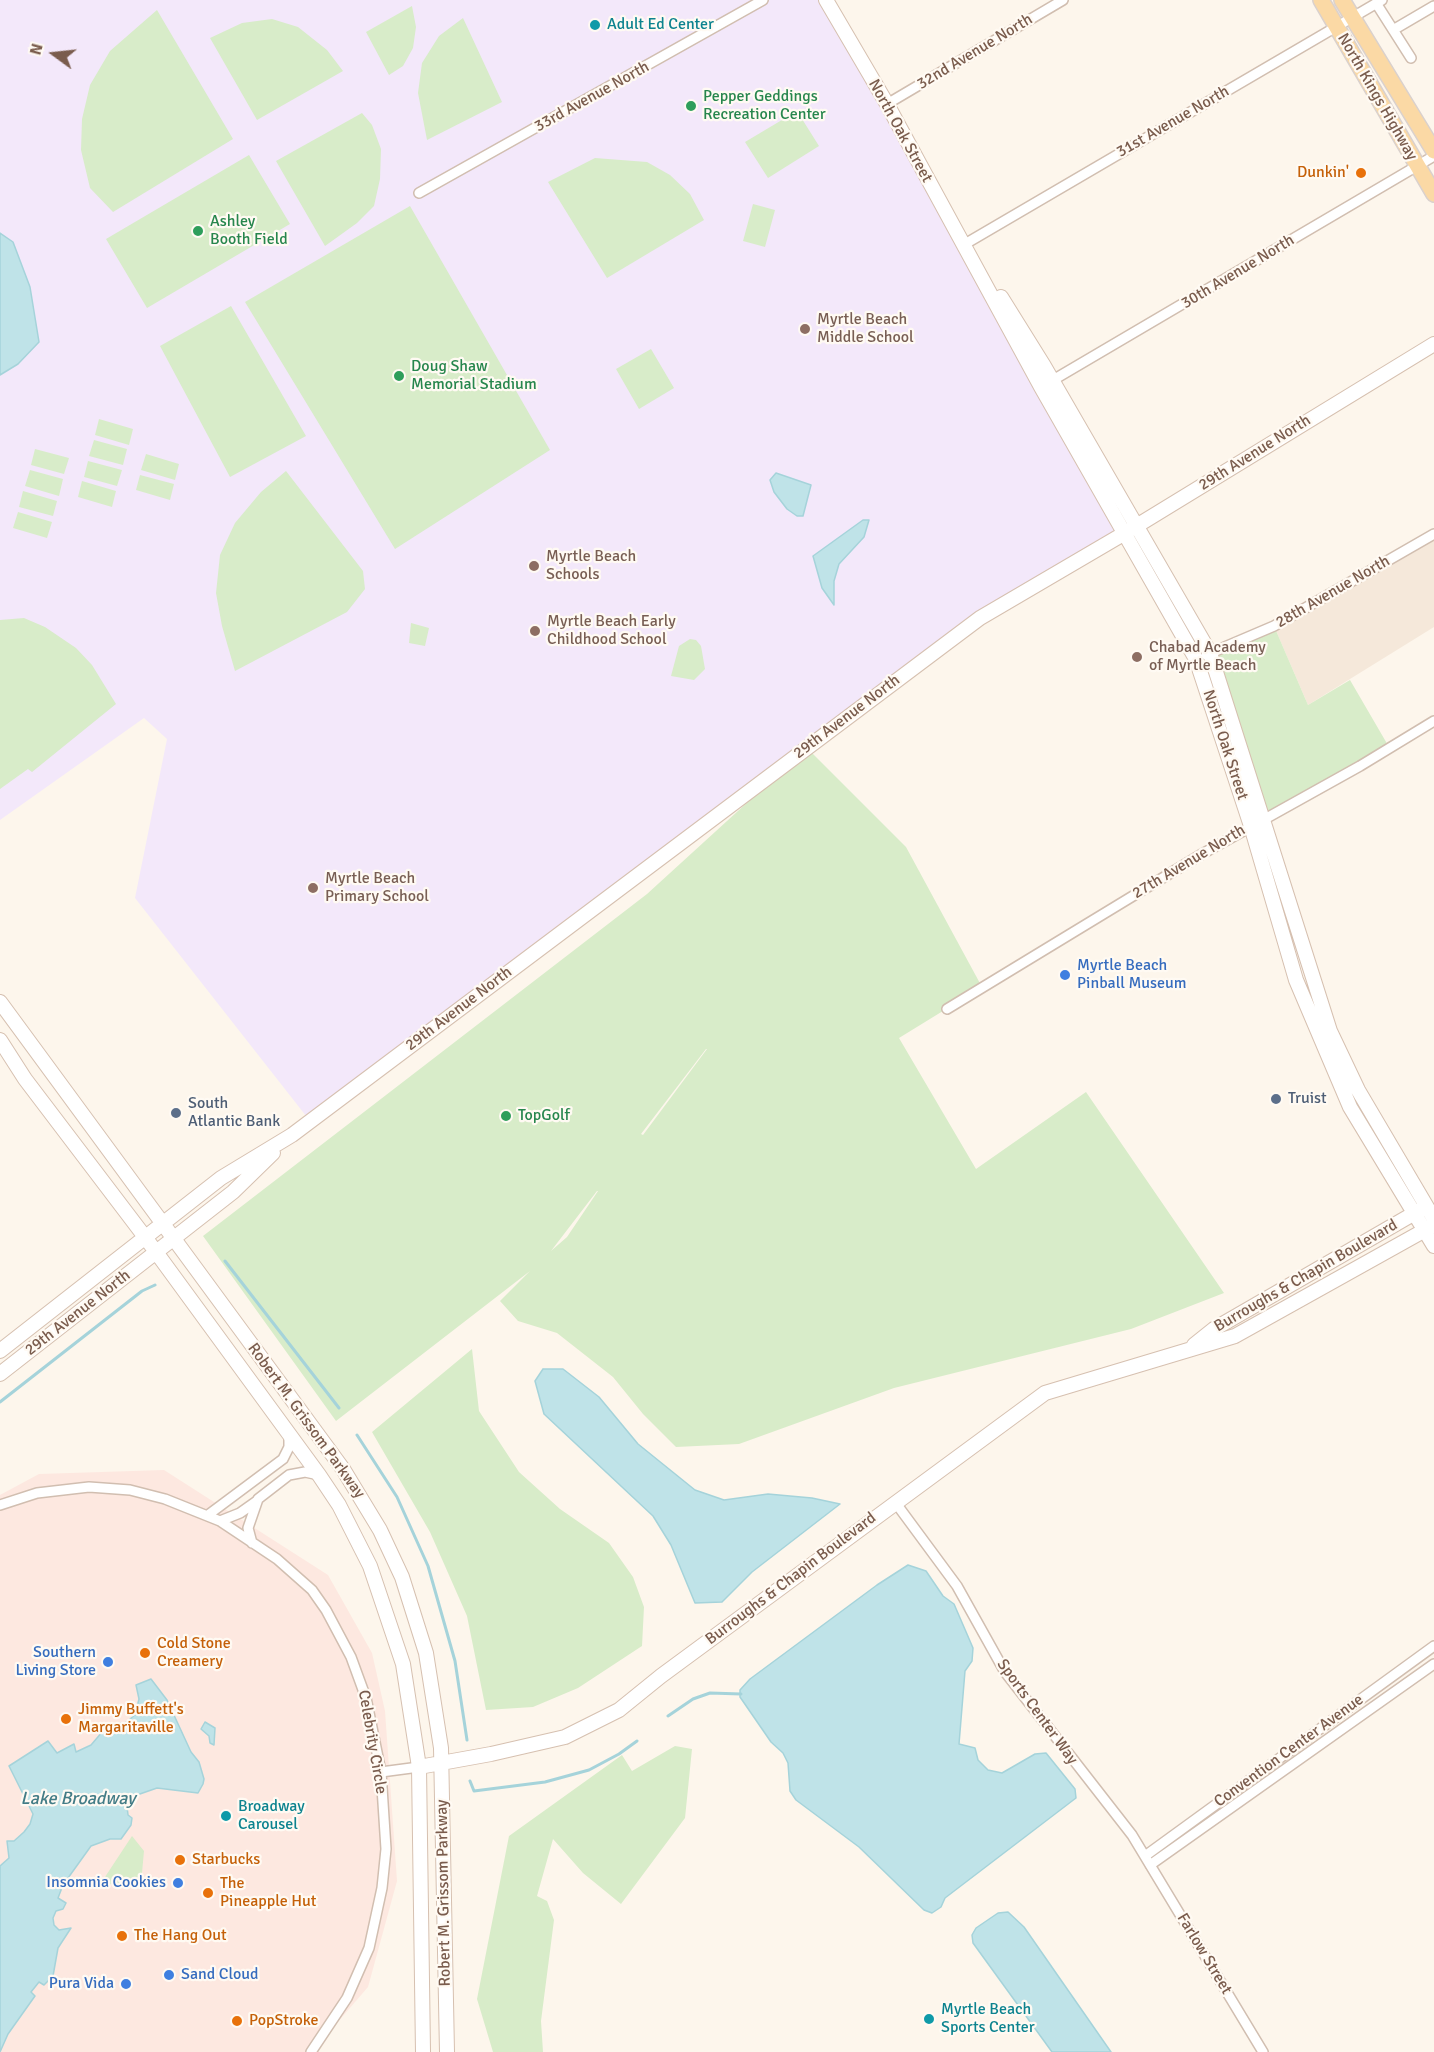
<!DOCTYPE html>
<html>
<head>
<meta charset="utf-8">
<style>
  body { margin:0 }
  #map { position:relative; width:1434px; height:2052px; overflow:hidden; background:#fdf6ec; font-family:Signika,sans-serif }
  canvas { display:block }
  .north { position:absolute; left:24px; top:24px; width:60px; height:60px; -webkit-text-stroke:4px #fffaf3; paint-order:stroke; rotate:285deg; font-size:16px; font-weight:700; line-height:24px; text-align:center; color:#7a5c4d }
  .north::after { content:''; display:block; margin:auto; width:21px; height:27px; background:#7a5c4d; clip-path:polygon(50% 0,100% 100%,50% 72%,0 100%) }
</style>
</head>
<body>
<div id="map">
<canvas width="1434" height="2052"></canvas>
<div class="north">N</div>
</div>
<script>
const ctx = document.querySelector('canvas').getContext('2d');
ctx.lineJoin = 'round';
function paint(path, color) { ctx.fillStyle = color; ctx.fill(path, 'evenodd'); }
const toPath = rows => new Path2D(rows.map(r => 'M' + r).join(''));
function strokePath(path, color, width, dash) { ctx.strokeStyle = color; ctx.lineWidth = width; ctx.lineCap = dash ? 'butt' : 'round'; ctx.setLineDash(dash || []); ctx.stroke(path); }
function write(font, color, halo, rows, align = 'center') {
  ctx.font = font + ' Signika,sans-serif'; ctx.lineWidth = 4.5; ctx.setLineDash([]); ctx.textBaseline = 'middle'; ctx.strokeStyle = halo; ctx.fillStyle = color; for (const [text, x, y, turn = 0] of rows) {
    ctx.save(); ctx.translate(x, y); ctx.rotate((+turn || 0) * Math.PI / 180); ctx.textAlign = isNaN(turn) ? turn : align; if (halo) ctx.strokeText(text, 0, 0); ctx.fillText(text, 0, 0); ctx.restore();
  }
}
const residential = toPath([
  [1434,534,1434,627,1308,705,1274,626]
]);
const commercial = toPath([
  [164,1470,328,1575,372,1653,385,1711,397,1881,368,1987,312,2052,0,2052,0,1495,39,1474]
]);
const education = toPath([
  [0,0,826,0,1125,533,980,618,310,1121,135,898,167,739,144,718,0,820]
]);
const green = toPath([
  [412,6,416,27,413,48,403,66,389,75,366,32],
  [157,10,233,139,113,212,90,188,81,150,82,119,90,85,110,51],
  [463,18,502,102,427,140,418,93,422,63,439,36],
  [272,19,298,27,327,50,343,71,257,120,210,38,242,23],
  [797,111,819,146,768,178,745,142],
  [362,113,372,125,381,149,380,179,374,206,357,223,325,246,276,161],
  [249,155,290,224,147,308,106,239],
  [595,158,647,162,670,175,690,194,704,220,607,278,548,182],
  [753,204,775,210,765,247,743,241],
  [410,206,550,450,395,549,245,302],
  [231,306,306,436,230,477,160,346],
  [651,349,674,388,639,409,616,369],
  [99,419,133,429,129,445,95,435],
  [94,440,127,449,123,465,89,456],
  [35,449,69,458,64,474,31,465],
  [146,454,179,464,175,480,141,470],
  [88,461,122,470,117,486,84,477],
  [30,470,63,479,59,496,25,486],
  [286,471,363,571,365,589,347,612,235,671,222,626,216,593,220,555,235,523,261,492],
  [140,475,174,484,170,500,136,490],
  [82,481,116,491,112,507,78,497],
  [23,491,57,501,53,516,19,507],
  [18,512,52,522,47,538,13,528],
  [24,618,45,627,76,648,92,665,116,704,32,772,28,769,0,789,0,620],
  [411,623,429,628,425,646,409,643],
  [1274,626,1308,705,1350,680,1389,747,1264,819,1210,653],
  [690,639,696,640,701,646,705,669,694,680,671,676,679,646],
  [807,748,906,847,982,987,899,1038,976,1169,1086,1092,1224,1293,1131,1329,894,1388,739,1444,676,1447,643,1414,613,1377,557,1333,518,1321,500,1301,530,1271,336,1421,203,1236,647,894],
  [707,1049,643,1135,641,1134,706,1049],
  [598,1191,567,1237,551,1251,597,1191],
  [472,1349,479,1411,519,1472,560,1509,609,1543,633,1577,644,1607,642,1646,578,1688,533,1707,486,1710,467,1616,430,1532,372,1432],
  [675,1746,692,1749,685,1818,621,1904,583,1873,553,1839,537,1896,547,1901,554,1920,541,2021,543,2052,493,2052,477,1999,509,1836,622,1755,632,1771],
  [132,1836,144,1851,142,1873,129,1885,109,1884,103,1880]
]);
const water = toPath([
  [0,233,13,242,30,287,39,342,18,364,0,375,0,233],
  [776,473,811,485,803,516,797,516,787,509,774,492,770,480,776,473],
  [863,520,869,520,864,537,839,564,834,581,834,605,822,588,813,556,863,520],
  [543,1369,563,1369,599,1397,638,1444,695,1490,724,1500,768,1494,812,1498,840,1504,752,1572,722,1602,695,1603,671,1545,653,1516,544,1414,535,1381,543,1369],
  [908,1565,926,1571,943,1596,954,1604,973,1648,972,1661,965,1671,959,1744,975,1748,978,1760,988,1770,1002,1773,1035,1754,1046,1753,1075,1789,1076,1798,945,1898,941,1907,932,1913,924,1910,859,1847,796,1800,790,1791,788,1763,783,1753,771,1742,740,1697,740,1690,750,1679,877,1585,908,1565],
  [151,1679,167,1700,191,1752,199,1762,204,1779,203,1784,198,1793,157,1788,137,1795,127,1806,128,1815,132,1818,131,1825,121,1839,110,1839,91,1846,63,1885,58,1898,66,1903,63,1909,56,1911,53,1918,54,1925,59,1930,71,1928,58,1948,53,1976,44,1985,39,1982,31,1992,35,1996,8,2034,0,2052,0,1866,9,1858,7,1841,14,1841,24,1832,30,1824,33,1814,9,1766,48,1741,57,1753,74,1744,76,1752,91,1745,109,1724,125,1723,135,1715,139,1699,136,1685,151,1679],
  [205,1722,215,1728,214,1745,210,1743,209,1736,201,1729,205,1722],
  [1008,1912,1024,1927,1111,2052,1052,2052,973,1943,972,1935,976,1928,998,1913,1008,1912]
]);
const stream = toPath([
  [225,1261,339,1408],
  [0,1402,142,1291,155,1285],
  [357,1435,397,1497,428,1566,455,1661,467,1740],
  [668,1716,693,1699,710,1693,741,1694],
  [470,1781,474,1791,545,1782,589,1770,619,1754,637,1741]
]);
const street = toPath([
  [1376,3,1411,58],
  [1393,30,1434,6],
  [887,104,1063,0],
  [419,193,763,0],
  [965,244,1382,0],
  [1048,383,1434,156],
  [1206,655,1274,626,1434,534],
  [947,1009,1202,854,1360,766,1434,721],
  [895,1502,957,1586,1005,1672,1132,1835,1263,2052],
  [0,1505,37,1493,89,1487,130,1490,165,1499,220,1521,277,1559,312,1590,326,1610,351,1657,366,1698,381,1772,386,1849,382,1888,369,1948,347,1998,311,2052],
  [208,1515,283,1459,289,1447,289,1434],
  [220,1521,240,1513,257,1501],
  [252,1543,248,1528,258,1499,289,1475,305,1472,319,1475],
  [381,1772,419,1767],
  [1145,1856,1434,1646],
  [1150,1865,1434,1664]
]);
const secondary = toPath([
  [826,0,887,104,1041,387,1196,659,1251,826,1296,980,1350,1107,1434,1246],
  [1001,297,1044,366,1210,653,1330,1031,1358,1090,1434,1219],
  [0,1002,343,1469,380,1530,402,1577,426,1653,441,1748,447,2052],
  [0,1040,25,1079,145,1237,319,1475,339,1505,370,1566,403,1664,419,1767,423,2052],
  [1194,1345,1214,1329,1420,1210],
  [0,1351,221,1178,292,1135,980,618,1125,533,1434,344],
  [0,1374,233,1192,273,1153],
  [419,1767,491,1754,565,1737,619,1710,661,1676,1045,1393,1235,1336,1434,1225]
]);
const primary = toPath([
  [1321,0,1434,194],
  [1342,0,1434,151]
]);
const markers = [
  [595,25,6,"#0f9aa8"],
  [691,106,6,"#2e9e5b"],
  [1361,173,6,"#e8710a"],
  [198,231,6,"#2e9e5b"],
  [805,329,6,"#8d6e63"],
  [399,376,6,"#2e9e5b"],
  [534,566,6,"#8d6e63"],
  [535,631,6,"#8d6e63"],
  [1137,657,6,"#8d6e63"],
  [313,888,6,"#8d6e63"],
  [1065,975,6,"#3f7fe0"],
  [1276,1099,6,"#5c6f8a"],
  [176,1113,6,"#5c6f8a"],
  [506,1116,6,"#2e9e5b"],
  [145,1653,6,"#e8710a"],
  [108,1662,6,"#3f7fe0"],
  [66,1719,6,"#e8710a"],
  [226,1816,6,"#0f9aa8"],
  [180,1860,6,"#e8710a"],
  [178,1883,6,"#3f7fe0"],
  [208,1893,6,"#e8710a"],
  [122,1936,6,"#e8710a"],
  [169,1975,6,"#3f7fe0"],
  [126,1984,6,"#3f7fe0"],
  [929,2019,6,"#0f9aa8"],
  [237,2021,6,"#e8710a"]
];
const cultureNames = [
  ["Adult Ed Center",607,25],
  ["Broadway",238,1807],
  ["Carousel",238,1825],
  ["Myrtle Beach",941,2010],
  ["Sports Center",941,2028]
];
const streetNames = [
  ["32nd Avenue North",975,52,-31],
  ["33rd Avenue North",592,97,-29],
  ["North Kings Highway",1377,97,60],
  ["31st Avenue North",1173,122,-30],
  ["North Oak Street",900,131,61],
  ["30th Avenue North",1238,272,-31],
  ["29th Avenue North",1255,453,-32],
  ["28th Avenue North",1333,592,-30],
  ["29th Avenue North",847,717,-37],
  ["North Oak Street",1225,745,72],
  ["27th Avenue North",1189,862,-31],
  ["29th Avenue North",459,1009,-37],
  ["Burroughs & Chapin Boulevard",1306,1276,-30],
  ["29th Avenue North",78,1313,-38],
  ["Robert M. Grissom Parkway",306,1421,54],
  ["Burroughs & Chapin Boulevard",791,1579,-37],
  ["Sports Center Way",1037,1712,54],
  ["Celebrity Circle",372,1742,80],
  ["Convention Center Avenue",1289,1751,-36],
  ["Robert M. Grissom Parkway",444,1893,-91],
  ["Farlow Street",1204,1954,59]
];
const leisureNames = [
  ["Pepper Geddings",703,97],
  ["Recreation Center",703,115],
  ["Ashley",210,222],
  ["Booth Field",210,240],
  ["Doug Shaw",411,367],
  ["Memorial Stadium",411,385],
  ["TopGolf",518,1116]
];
const foodNames = [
  ["Dunkin'",1349,173,"right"],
  ["Cold Stone",157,1644],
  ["Creamery",157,1662],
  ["Jimmy Buffett's",78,1710],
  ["Margaritaville",78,1728],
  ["Starbucks",192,1860],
  ["The",220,1884],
  ["Pineapple Hut",220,1902],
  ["The Hang Out",134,1936],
  ["PopStroke",249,2021]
];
const educationNames = [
  ["Myrtle Beach",817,320],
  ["Middle School",817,338],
  ["Myrtle Beach",546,557],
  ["Schools",546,575],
  ["Myrtle Beach Early",547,622],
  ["Childhood School",547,640],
  ["Chabad Academy",1149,648],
  ["of Myrtle Beach",1149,666],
  ["Myrtle Beach",325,879],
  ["Primary School",325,897]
];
const shopNames = [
  ["Myrtle Beach",1077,966,"left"],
  ["Pinball Museum",1077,984,"left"],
  ["Southern",96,1653],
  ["Living Store",96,1671],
  ["Insomnia Cookies",166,1883],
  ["Sand Cloud",181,1975,"left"],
  ["Pura Vida",114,1984]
];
const serviceNames = [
  ["Truist",1288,1099],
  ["South",188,1104],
  ["Atlantic Bank",188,1122]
];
const waterNames = [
  ["Lake Broadway",78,1799]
];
paint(residential, '#f5e8da');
paint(commercial, '#fde8e0');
paint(education, '#f3e8fa');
paint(green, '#d8ecc9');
paint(water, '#bfe3e8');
strokePath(water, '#a5d3da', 1.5);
strokePath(stream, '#a5d3da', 3);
strokePath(street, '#d1beb0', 12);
strokePath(secondary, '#d6c0b0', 16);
strokePath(primary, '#dad1cd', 18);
strokePath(street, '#fff', 9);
strokePath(secondary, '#fff', 14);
strokePath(primary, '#fbd9a5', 15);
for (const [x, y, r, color] of markers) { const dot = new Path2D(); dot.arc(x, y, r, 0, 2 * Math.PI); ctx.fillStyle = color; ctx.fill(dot); strokePath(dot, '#fffaf3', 2); }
write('16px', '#0d838f', '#fffaf3', cultureNames, 'left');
write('16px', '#7a5c4d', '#fffaf3', streetNames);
write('16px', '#27864d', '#fffaf3', leisureNames, 'left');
write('16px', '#c56008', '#fffaf3', foodNames, 'left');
write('16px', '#785e54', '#fffaf3', educationNames, 'left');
write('16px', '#366cbe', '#fffaf3', shopNames, 'right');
write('16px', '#4e5e75', '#fffaf3', serviceNames, 'left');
write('italic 18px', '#437c86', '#fffaf3', waterNames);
</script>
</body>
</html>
